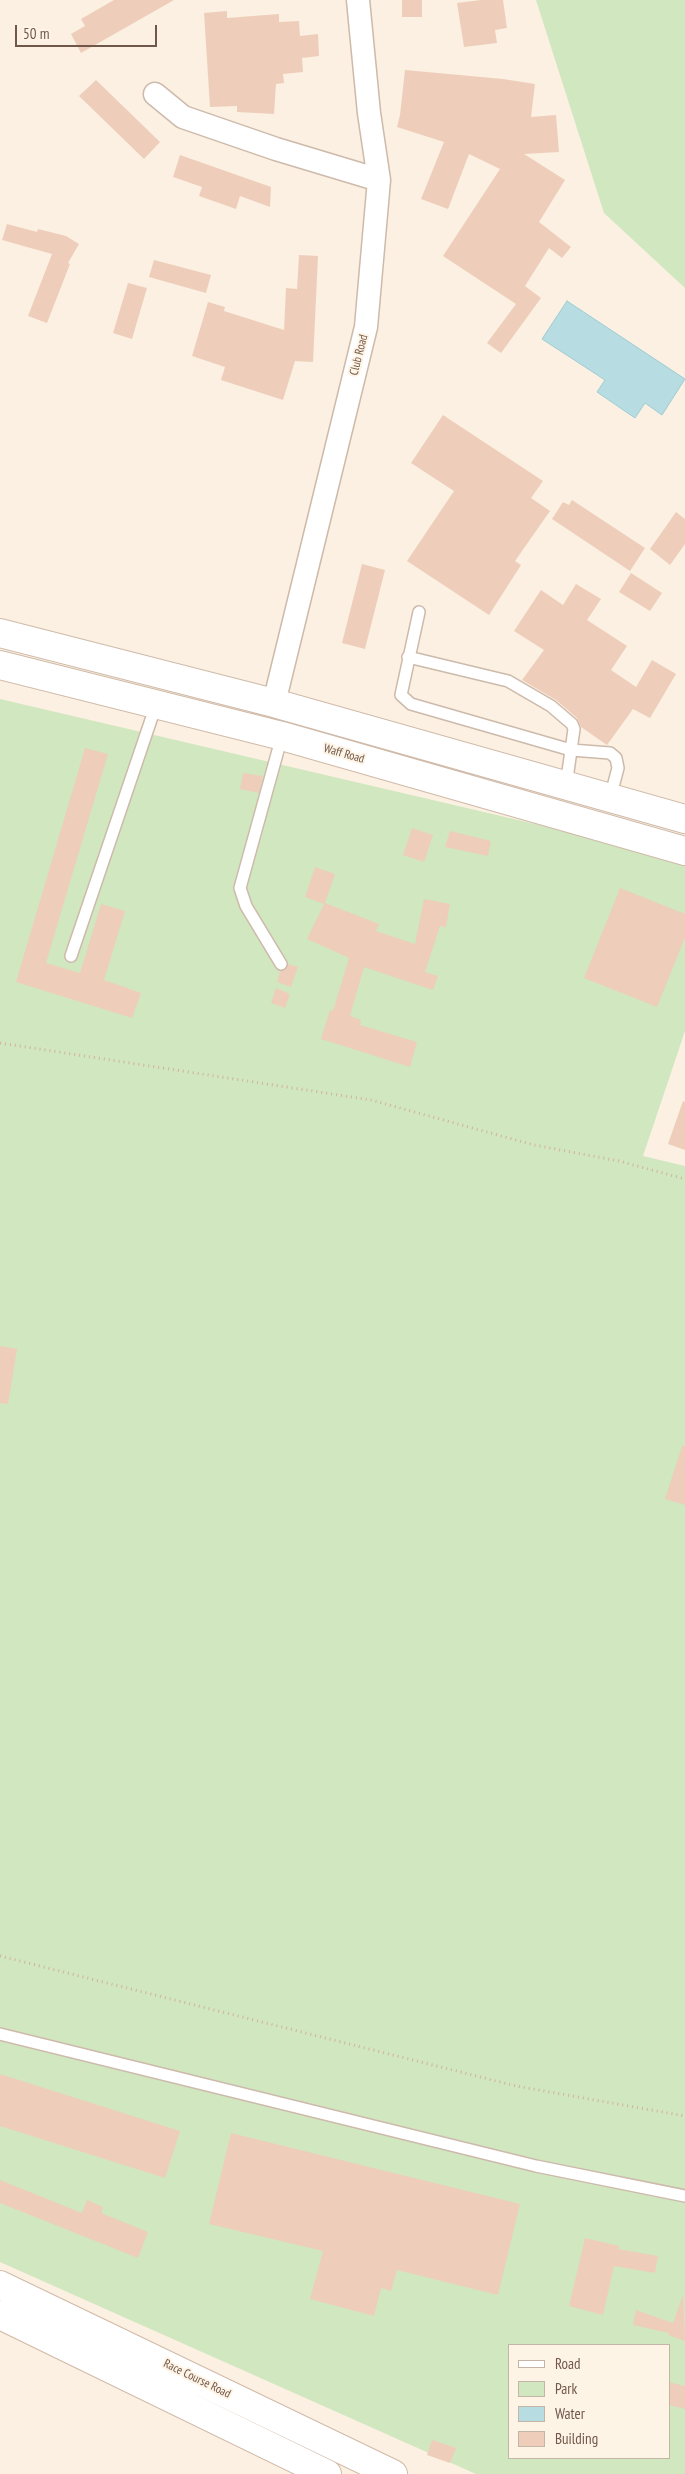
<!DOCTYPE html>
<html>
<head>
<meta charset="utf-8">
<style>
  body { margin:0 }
  #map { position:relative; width:685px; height:2474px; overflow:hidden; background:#fbf0e1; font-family:"PT Sans Narrow",sans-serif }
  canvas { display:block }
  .legend { position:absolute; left:508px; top:2344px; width:162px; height:115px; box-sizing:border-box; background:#fef4e6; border:1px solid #c5b5a7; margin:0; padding:6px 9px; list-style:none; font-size:15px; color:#705749 }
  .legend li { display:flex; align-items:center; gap:10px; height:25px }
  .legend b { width:25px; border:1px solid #c5b5a7 }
  .scale { position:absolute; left:15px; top:25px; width:142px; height:22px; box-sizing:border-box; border:2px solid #705749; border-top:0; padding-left:6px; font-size:15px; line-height:18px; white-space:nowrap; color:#705749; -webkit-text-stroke:4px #fef4e6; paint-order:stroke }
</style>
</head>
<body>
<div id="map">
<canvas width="685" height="2474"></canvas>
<ul class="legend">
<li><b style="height:6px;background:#fff"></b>Road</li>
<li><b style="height:14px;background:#d0e7c0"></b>Park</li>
<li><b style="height:14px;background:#b7dce2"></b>Water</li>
<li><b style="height:14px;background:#eeceba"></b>Building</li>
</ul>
<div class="scale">50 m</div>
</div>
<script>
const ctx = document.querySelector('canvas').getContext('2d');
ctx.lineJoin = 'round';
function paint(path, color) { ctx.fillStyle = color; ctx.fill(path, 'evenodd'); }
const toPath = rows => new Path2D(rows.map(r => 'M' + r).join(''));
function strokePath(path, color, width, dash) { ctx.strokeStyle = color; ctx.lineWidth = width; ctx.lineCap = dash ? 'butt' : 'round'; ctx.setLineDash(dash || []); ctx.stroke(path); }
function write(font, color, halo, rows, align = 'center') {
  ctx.font = font + ' "PT Sans Narrow",sans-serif'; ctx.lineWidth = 4; ctx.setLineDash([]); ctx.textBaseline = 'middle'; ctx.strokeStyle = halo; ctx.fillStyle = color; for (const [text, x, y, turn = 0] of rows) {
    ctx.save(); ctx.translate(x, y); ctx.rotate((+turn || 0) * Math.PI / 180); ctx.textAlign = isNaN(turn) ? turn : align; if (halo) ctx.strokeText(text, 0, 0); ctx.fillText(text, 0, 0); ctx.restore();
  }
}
const green = toPath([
  [536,0,685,0,685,288,604,213],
  [0,699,685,859,685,1031,643,1156,685,1166,685,2474,476,2474,0,2262],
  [509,2345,669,2345,669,2458,509,2458]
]);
const water = toPath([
  [567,301,685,379,662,415,645,403,635,418,597,392,605,380,542,339,567,301]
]);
const building = toPath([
  [114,0,174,0,81,53,71,34,85,26,81,19],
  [402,0,422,0,422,17,402,17],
  [481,0,503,0,507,28,495,30,497,43,464,47,457,3],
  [227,11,227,18,279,14,279,22,299,21,300,36,318,34,319,56,302,58,303,72,283,74,284,83,276,84,274,114,237,112,237,106,210,107,204,13],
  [405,70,503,79,535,84,531,117,556,115,559,152,524,154,565,180,539,222,571,247,562,258,549,248,525,286,541,298,501,353,487,343,516,304,443,256,500,169,469,154,448,209,421,199,444,142,397,127,400,115],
  [96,80,160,142,144,159,79,96],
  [180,155,271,187,270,207,240,196,236,209,199,196,202,187,173,177],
  [7,224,37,232,38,229,66,236,79,244,68,263,70,264,47,323,28,316,52,254,2,240],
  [299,255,318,256,313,362,295,361,283,400,221,380,225,367,192,356,208,302,225,307,224,311,284,330,286,288,297,289],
  [154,260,211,275,206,293,149,277],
  [128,283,147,288,132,339,113,333],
  [443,415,543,481,531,498,550,511,515,561,521,565,489,615,407,561,454,491,411,463],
  [572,500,645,548,630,571,552,519,563,502,569,505],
  [676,512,685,519,685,544,670,565,650,549],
  [362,564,385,570,365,649,342,643],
  [631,573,662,593,650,611,619,592],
  [576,584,601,599,587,620,627,646,611,670,636,687,652,660,676,674,650,718,633,709,607,745,581,727,577,718,556,700,522,680,544,650,514,631,541,590,563,605],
  [85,748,108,754,46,963,80,973,101,904,125,911,104,980,141,993,132,1018,16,982],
  [243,773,263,776,259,793,240,789],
  [412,828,433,835,424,862,403,855],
  [450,831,491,841,488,856,445,847],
  [315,867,335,874,325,903,379,924,376,931,415,944,424,899,450,904,446,927,440,926,425,972,438,976,433,990,364,967,350,1016,361,1020,360,1025,417,1042,410,1067,321,1039,330,1010,333,1011,349,958,307,939,324,904,305,897],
  [620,888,685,914,685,937,657,1007,584,978],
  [288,964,298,967,291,987,277,982,280,971,285,970],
  [276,988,290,994,285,1008,271,1003],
  [683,1101,685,1102,685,1150,668,1144],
  [0,1346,17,1349,8,1404,0,1403],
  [682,1446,685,1446,685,1505,665,1499],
  [0,2074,180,2131,165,2178,0,2126],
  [231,2133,520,2204,498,2295,397,2270,391,2291,381,2288,374,2316,310,2299,323,2251,209,2224],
  [0,2180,82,2213,87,2200,103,2207,101,2213,148,2232,138,2258,0,2203],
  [585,2238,619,2246,618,2249,658,2256,655,2273,614,2266,603,2315,569,2306],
  [683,2295,685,2341,668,2335,669,2333,633,2325,636,2310,673,2323],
  [669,2382,685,2386,685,2409,669,2405],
  [432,2440,456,2448,450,2463,427,2455]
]);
const path = toPath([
  [0,1043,371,1100,534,1145,619,1161,685,1179],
  [0,1956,516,2086,685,2116]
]);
const lane = toPath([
  [419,612,401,695,411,704,571,750,610,753,616,758,618,768,610,798],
  [408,657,508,681,551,706,572,724,574,729,566,786],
  [71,956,156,705],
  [281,964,246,906,240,888,282,736],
  [0,2034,536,2166,685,2196]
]);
const street = toPath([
  [155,94,183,117,276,149,379,180],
  [274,703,366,327,379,180,369,113,358,0]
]);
const secondary = toPath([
  [0,633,274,703,685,819],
  [0,665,282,736,685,851],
  [0,2285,393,2474],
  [0,2315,327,2474]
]);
const streetNames = [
  ["Club Road",359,355,-76],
  ["Waff Road",344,754,16],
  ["Race Course Road",197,2379,26]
];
paint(green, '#d0e7c0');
paint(water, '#b7dce2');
strokePath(water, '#9ecbd4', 1);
paint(building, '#eeceba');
strokePath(lane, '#cdbaab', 14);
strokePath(street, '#cdbaab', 25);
strokePath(secondary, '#d0baa9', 30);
strokePath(path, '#d3b29e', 3, [1, 4]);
strokePath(lane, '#fff', 11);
strokePath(street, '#fff', 22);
strokePath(secondary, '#fff', 28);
write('12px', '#705749', '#fef4e6', streetNames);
</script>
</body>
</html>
